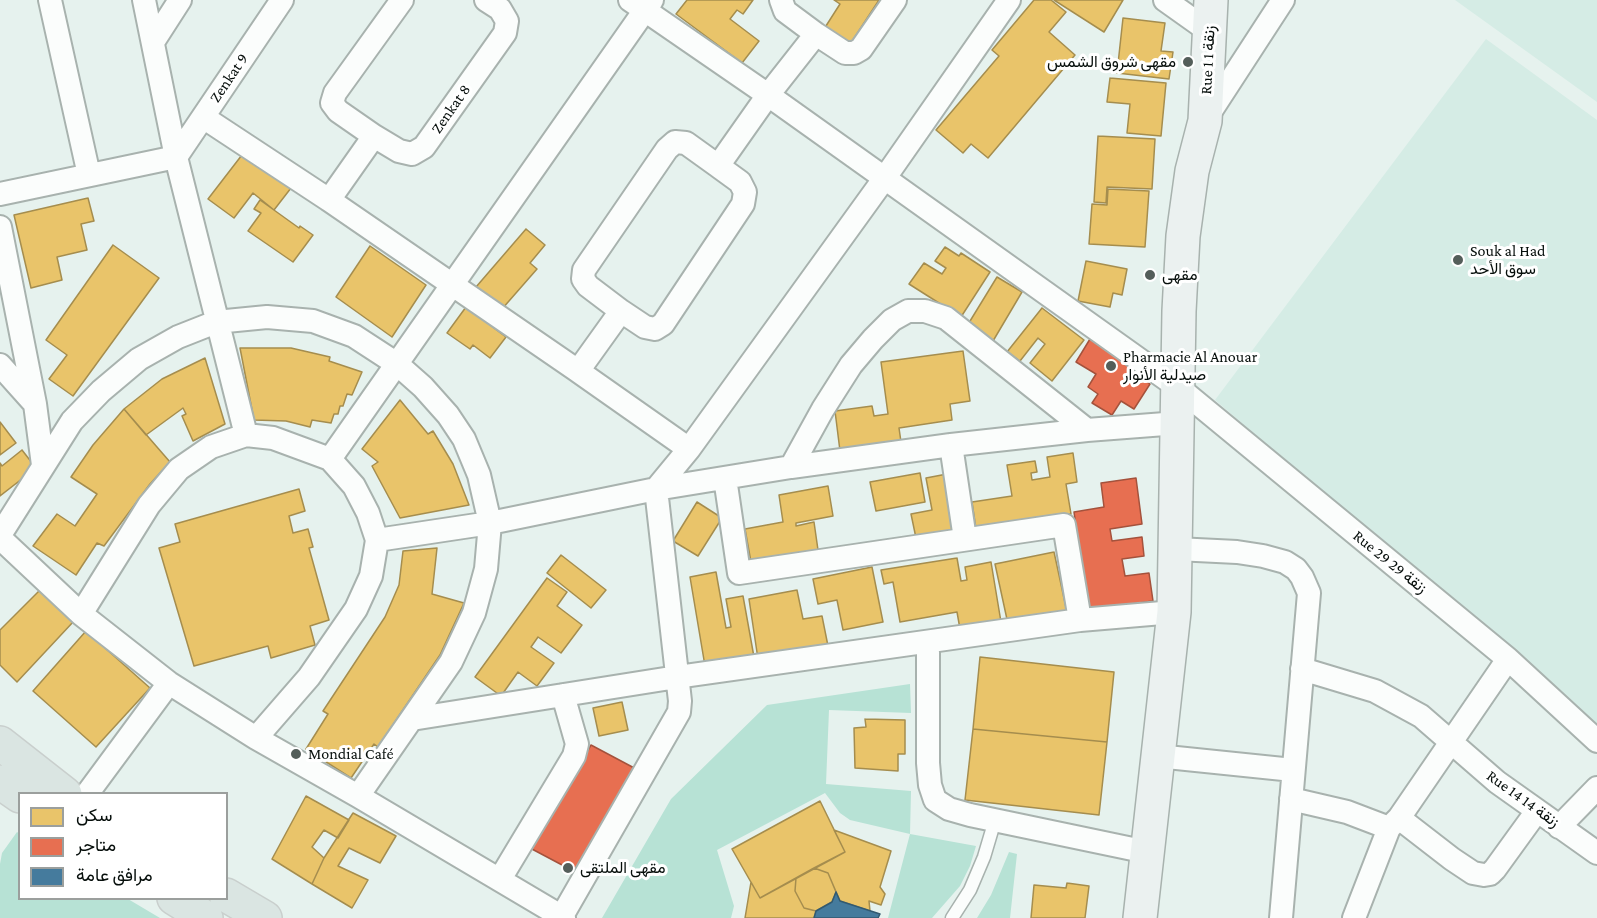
<!DOCTYPE html>
<html>
<head>
<meta charset="utf-8">
<style>
  body { margin:0 }
  #map { position:relative; width:1597px; height:918px; overflow:hidden; background:#e6f2ee; font-family:"Crimson Pro",Vazirmatn,serif }
  canvas { display:block }
  .legend { position:absolute; left:18px; top:792px; width:210px; height:108px; box-sizing:border-box; background:#fff; border:2px solid #9b9f9d; margin:0; padding:8px 10px; list-style:none; font-size:18px; color:#060e0b }
  .legend li { display:flex; align-items:center; gap:12px; height:30px }
  .legend b { width:30px; border:2px solid #9b9f9d }
</style>
</head>
<body>
<div id="map">
<canvas width="1597" height="918"></canvas>
<ul class="legend">
<li><b style="height:16px;background:#e9c46a"></b>سكن</li>
<li><b style="height:16px;background:#e76f51"></b>متاجر</li>
<li><b style="height:16px;background:#457b9d"></b>مرافق عامة</li>
</ul>
</div>
<script>
const ctx = document.querySelector('canvas').getContext('2d');
ctx.lineJoin = 'round';
function paint(path, color) { ctx.fillStyle = color; ctx.fill(path, 'evenodd'); }
const toPath = rows => new Path2D(rows.map(r => 'M' + r).join(''));
function strokePath(path, color, width, dash) { ctx.strokeStyle = color; ctx.lineWidth = width; ctx.lineCap = dash ? 'butt' : 'round'; ctx.setLineDash(dash || []); ctx.stroke(path); }
function write(font, color, halo, rows, align = 'center') {
  ctx.font = font + ' "Crimson Pro",Vazirmatn,serif'; ctx.lineWidth = 6; ctx.setLineDash([]); ctx.textBaseline = 'middle'; ctx.strokeStyle = halo; ctx.fillStyle = color; for (const [text, x, y, turn = 0] of rows) {
    ctx.save(); ctx.translate(x, y); ctx.rotate((+turn || 0) * Math.PI / 180); ctx.textAlign = isNaN(turn) ? turn : align; if (halo) ctx.strokeText(text, 0, 0); ctx.fillText(text, 0, 0); ctx.restore();
  }
}
const built = toPath([
  [1455,0,1597,0,1597,102],
  [1486,39,1597,120,1597,730,1215,400]
]);
const green = toPath([
  [910,684,911,713,829,710,826,784,911,791,910,834,976,846,970,866,960,886,932,918,888,918,910,834,850,820,840,813,825,793,717,850,734,906,731,918,602,918,671,799,767,705],
  [17,832,20,834,20,898,128,899,160,918,0,918,0,864,2,853],
  [1009,852,1017,854,1010,918,977,918,991,895]
]);
const homes = toPath([
  [687,0,753,0,743,14,737,10,730,19,759,41,742,63,676,14,687,0],
  [834,0,879,0,849,46,824,29,840,4,834,0],
  [1034,0,1051,0,1066,12,1049,32,1075,55,988,158,971,144,963,153,936,130,999,56,992,50,1034,0],
  [1054,0,1123,0,1104,32,1054,0],
  [1123,18,1165,23,1161,51,1173,52,1169,79,1117,73,1123,18],
  [1110,78,1166,83,1161,136,1127,133,1130,104,1107,102,1110,78],
  [1098,136,1155,139,1152,189,1107,187,1106,203,1094,202,1098,136],
  [245,151,291,188,274,210,253,193,234,218,208,199,245,151],
  [1108,189,1149,191,1145,247,1089,244,1092,204,1107,205,1108,189],
  [88,198,94,221,81,224,87,250,57,257,62,280,31,288,14,215,88,198],
  [260,200,299,228,300,226,313,235,293,262,248,231,261,213,254,209,260,200],
  [526,229,545,245,530,263,537,269,502,309,476,287,526,229],
  [113,245,159,278,73,396,49,379,67,355,46,340,113,245],
  [370,246,426,285,392,337,336,297,370,246],
  [945,247,959,256,961,253,990,272,961,317,909,284,924,263,942,274,946,268,935,261,945,247],
  [1086,261,1127,269,1122,295,1113,293,1110,307,1078,301,1086,261],
  [997,277,1022,292,993,341,967,326,997,277],
  [466,307,506,337,490,358,473,345,470,349,447,333,466,307],
  [1042,308,1084,340,1052,381,1030,363,1045,344,1038,338,1020,361,1007,352,1042,308],
  [240,348,291,348,330,357,329,361,362,372,352,395,347,394,343,406,340,406,338,414,334,414,331,423,312,420,310,427,286,421,254,420,240,348],
  [963,351,970,401,950,404,952,420,899,428,901,442,840,451,835,411,872,406,874,416,888,414,881,362,963,351],
  [205,358,225,424,193,441,182,416,186,414,183,408,146,435,124,409,162,379,205,358],
  [400,400,428,434,433,431,453,464,469,505,400,518,372,466,378,462,362,449,400,400],
  [124,409,170,462,150,484,104,546,97,543,76,575,33,546,57,514,75,526,97,494,71,477,93,445,124,409],
  [0,422,16,443,0,455,0,422],
  [22,450,36,468,0,496,0,463,2,466,22,450],
  [1073,453,1077,482,1066,484,1071,514,976,529,972,502,1012,496,1007,465,1035,461,1037,472,1031,473,1032,480,1050,477,1047,457,1073,453],
  [920,473,925,502,876,511,870,482,920,473],
  [947,474,957,530,916,538,911,514,932,510,926,478,947,474],
  [828,486,833,516,796,523,796,526,814,522,818,550,751,562,745,529,783,522,779,495,828,486],
  [299,489,305,511,289,516,293,533,308,529,313,547,309,548,329,620,310,626,315,645,271,658,268,646,194,666,159,548,180,542,175,524,299,489],
  [697,502,722,518,698,556,673,541,697,502],
  [437,548,432,594,464,603,440,655,378,747,374,744,351,778,306,749,328,714,323,711,385,617,399,585,403,551,437,548],
  [1054,552,1067,612,1008,624,995,564,1054,552],
  [561,555,606,590,591,608,547,573,561,555],
  [957,558,961,581,967,580,965,567,991,562,1001,622,960,629,957,612,900,622,893,582,884,584,881,570,957,558],
  [872,567,883,622,843,630,837,600,818,604,813,579,872,567],
  [716,572,726,628,731,627,726,599,743,596,754,657,705,666,690,577,716,572],
  [547,578,567,592,557,606,582,625,561,653,538,637,531,647,554,663,537,686,518,672,501,696,475,677,547,578],
  [41,589,74,621,17,682,0,665,0,630,41,589],
  [797,590,803,619,822,616,828,646,758,659,749,599,797,590],
  [86,631,150,688,96,747,33,691,86,631],
  [980,657,1114,672,1107,742,973,729,980,657],
  [622,702,628,730,599,736,593,708,622,702],
  [865,719,905,720,905,754,898,754,898,771,855,768,854,728,866,727,865,719],
  [973,729,1107,742,1099,815,965,800,973,729],
  [306,796,349,820,338,838,324,830,312,847,324,858,312,884,272,859,306,796],
  [820,801,845,852,760,898,732,849,820,801],
  [353,813,396,836,380,863,349,848,338,866,368,880,352,908,312,884,324,858,353,813],
  [834,830,891,851,880,887,885,894,881,905,869,901,870,911,840,901,828,873,814,868,845,852,834,830],
  [814,868,828,873,836,892,832,902,816,911,804,908,795,891,796,878,814,868],
  [796,878,795,891,804,908,816,911,814,918,745,918,751,882,760,898,796,878],
  [1067,883,1089,886,1085,918,1031,918,1034,885,1066,888,1067,883]
]);
const shops = toPath([
  [1090,339,1141,371,1138,376,1150,384,1134,409,1121,401,1112,415,1092,403,1098,394,1088,387,1096,374,1076,362,1090,339],
  [1136,478,1142,524,1110,529,1112,541,1142,537,1144,556,1122,559,1125,576,1149,573,1153,601,1088,610,1074,512,1104,507,1101,483,1136,478],
  [591,745,638,770,581,875,530,848,591,745]
]);
const public = toPath([
  [836,892,840,901,880,914,878,918,814,918,816,911,832,902,836,892]
]);
const lane = toPath([
  [952,918,970,890,984,857,995,820]
]);
const street = toPath([
  [50,0,89,175],
  [144,0,176,157,246,435],
  [402,0,335,93,332,103,338,111,374,136,329,200,578,371,621,311,588,286,583,279,584,270,667,149,675,142,686,143,718,166,768,95,816,34,845,53,854,53,861,49,895,0],
  [630,0,768,95,1179,388,1508,659,1597,741],
  [781,0,785,11,816,34],
  [1165,0,1210,32],
  [153,42,180,0],
  [203,117,329,200],
  [1207,117,1283,0],
  [374,136,399,151,412,154,424,147,505,33,507,21,500,9,486,0],
  [0,194,176,157,282,0],
  [0,227,35,404,43,465],
  [621,311,645,327,655,329,663,324,743,204,745,192,740,182,718,166],
  [0,365,34,403],
  [578,371,689,449],
  [951,445,965,539],
  [330,459,652,0],
  [791,467,823,409,851,365,873,339,892,320,908,311,925,311,946,318,1087,430],
  [725,478,739,573,1064,525,1080,620],
  [0,535,72,421,101,391,139,359,178,337,216,322,267,317,313,321,354,336,397,364,423,387,448,415,464,439,479,475,490,523,486,569,474,613,451,662,358,796],
  [0,538,81,614,169,683,256,738,358,796,564,918],
  [377,540,490,523,656,489,791,467,951,445,1087,430,1178,423],
  [1176,549,1237,552,1263,556,1285,562,1296,569,1302,577,1309,593,1281,918],
  [81,614,149,505,179,469,211,447,246,435,273,438,330,459,354,486,368,513,377,540,371,576,356,609,309,677,256,738],
  [928,643,928,763,930,785,935,800,949,809,970,815,1147,852],
  [1302,669,1375,691,1421,716,1497,782,1597,853],
  [412,719,677,677,1080,620,1174,612],
  [1157,756,1293,770],
  [87,794,169,683],
  [1291,799,1347,812,1389,828],
  [1399,818,1452,859,1473,873,1484,875,1490,874,1495,869,1537,811],
  [1559,827,1597,788],
  [500,879,574,756,577,744,563,695],
  [562,916,679,712,680,701,656,489,689,449,884,179,1009,0],
  [1354,918,1389,828,1399,818,1508,659]
]);
const secondary = toPath([
  [1140,918,1174,612,1179,311,1183,236,1192,171,1205,121,1211,0]
]);
const primary = toPath([
  [0,743,65,794],
  [0,782,20,796],
  [226,895,265,918],
  [174,898,206,918]
]);
const markers = [
  [1188,62,6,"#545e5a"],
  [1458,260,6,"#545e5a"],
  [1150,275,6,"#545e5a"],
  [1111,366,6,"#545e5a"],
  [296,754,6,"#545e5a"],
  [568,868,6,"#545e5a"]
];
const streetNames = [
  ["Rue 1 زنقة 1",1208,60,-87],
  ["Zenkat 9",229,78,-56],
  ["Zenkat 8",451,109,-55],
  ["Rue 29 زنقة 29",1390,562,39],
  ["Rue 14 زنقة 14",1523,799,36]
];
const poiNames = [
  ["مقهى شروق الشمس",1176,62,"right"],
  ["Souk al Had",1470,251],
  ["سوق الأحد",1470,269],
  ["مقهى",1162,275],
  ["Pharmacie Al Anouar",1123,357],
  ["صيدلية الأنوار",1123,375],
  ["Mondial Café",308,754],
  ["مقهى الملتقى",580,868]
];
paint(built, '#d5ece5');
paint(green, '#b7e2d5');
paint(homes, '#e9c46a');
strokePath(homes, '#a58d4e', 1.5);
paint(shops, '#e76f51');
strokePath(shops, '#a4523c', 1.5);
paint(public, '#457b9d');
strokePath(public, '#325a71', 1.5);
strokePath(lane, '#a8b2ae', 15);
strokePath(street, '#a8b2ae', 26);
strokePath(secondary, '#a8b2ae', 36);
strokePath(primary, '#c9cfcd', 36);
strokePath(lane, '#fbfdfc', 12);
strokePath(street, '#fbfdfc', 22);
strokePath(secondary, '#ebf1f0', 33);
strokePath(primary, '#dae5e2', 33);
for (const [x, y, r, color] of markers) { const dot = new Path2D(); dot.arc(x, y, r, 0, 2 * Math.PI); ctx.fillStyle = color; ctx.fill(dot); strokePath(dot, '#fff', 2); }
write('16px', '#060e0b', '#fff', streetNames);
write('16px', '#060e0b', '#fff', poiNames, 'left');
</script>
</body>
</html>
